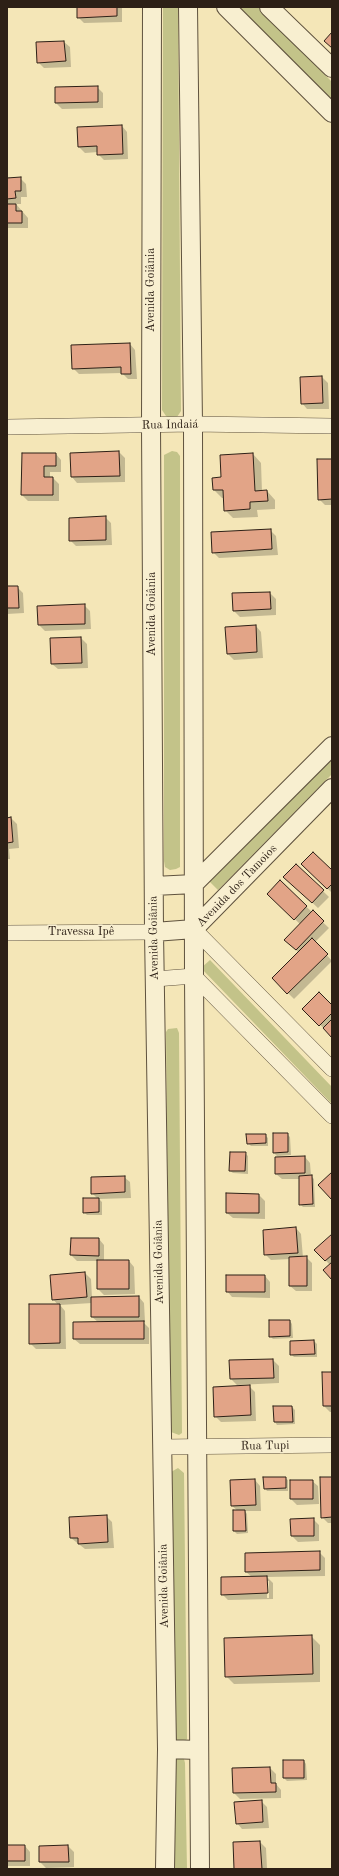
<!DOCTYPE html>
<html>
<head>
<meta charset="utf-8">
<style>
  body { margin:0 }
  #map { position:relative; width:339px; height:1876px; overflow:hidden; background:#f4e6b7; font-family:"Old Standard TT",serif }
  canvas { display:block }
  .frame { position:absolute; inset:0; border:8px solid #2d2016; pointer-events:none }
</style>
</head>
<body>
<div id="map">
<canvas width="339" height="1876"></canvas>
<div class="frame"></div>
</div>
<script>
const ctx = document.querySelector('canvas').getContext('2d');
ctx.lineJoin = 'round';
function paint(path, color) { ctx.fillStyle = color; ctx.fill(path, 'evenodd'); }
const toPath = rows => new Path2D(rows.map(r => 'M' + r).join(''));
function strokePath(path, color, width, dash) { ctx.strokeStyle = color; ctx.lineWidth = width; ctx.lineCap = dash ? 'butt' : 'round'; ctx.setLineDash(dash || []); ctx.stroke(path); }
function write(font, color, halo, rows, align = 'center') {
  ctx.font = font + ' "Old Standard TT",serif'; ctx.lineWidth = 3; ctx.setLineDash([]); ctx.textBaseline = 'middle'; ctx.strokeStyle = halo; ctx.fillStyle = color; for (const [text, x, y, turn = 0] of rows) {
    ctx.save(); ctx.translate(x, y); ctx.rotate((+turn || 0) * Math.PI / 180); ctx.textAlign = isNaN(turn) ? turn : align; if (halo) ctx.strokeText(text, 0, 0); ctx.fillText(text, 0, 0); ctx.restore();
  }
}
const green = toPath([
  [163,7,178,7,181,411,177,417,170,419,166,416,162,410],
  [239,7,258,7,332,82,332,101],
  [172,451,177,452,180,456,180,867,176,869,170,870,165,867,164,861,164,455],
  [332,755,332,774,218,890,209,881],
  [210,960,332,1087,332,1104,201,968],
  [177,1028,179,1033,182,1433,179,1435,171,1432,170,1426,166,1032,168,1029],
  [178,1468,184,1473,187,1739,185,1742,177,1743,173,1739,171,1472],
  [179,1757,184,1759,185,1763,187,1869,172,1869,174,1758]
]);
const shadow = toPath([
  [78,7,122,7,122,22,84,23,78,17],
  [64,42,70,47,71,67,44,68,38,62],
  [97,87,103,93,103,108,62,109,56,103],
  [122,126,127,132,128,159,104,160,98,154,98,152,85,153,79,147],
  [20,178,26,184,27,197,21,197,21,204,16,204,28,218,28,228,7,228,7,179],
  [130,344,135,350,137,379,128,379,122,373,79,374,73,368],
  [322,377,328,383,329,409,307,409,302,403,301,378],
  [119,452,125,458,125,482,77,483,72,477],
  [23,454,56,454,61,460,61,472,50,472,50,478,53,478,59,484,59,501,28,501,22,495],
  [253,454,261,463,262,492,267,491,275,500,275,509,257,510,258,517,233,518,225,510,224,498,222,498,214,490,222,478],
  [332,460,332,505,325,505,319,499],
  [105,517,111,523,112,545,76,546,70,540],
  [270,530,276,536,278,555,219,558,213,552],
  [7,587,17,587,23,593,24,613,7,614],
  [270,593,276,599,276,615,240,617,234,611],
  [84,605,90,611,91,629,45,631,39,625,38,607],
  [256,626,261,632,263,658,234,660,228,654],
  [81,638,87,644,88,668,58,669,52,664],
  [11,818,17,824,19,848,9,849,10,859,7,859,7,819],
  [303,864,332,871,332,893],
  [296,865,329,897,318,908,285,877],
  [280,882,329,928,315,942,332,961,294,999,273,978,299,953,286,940,301,925,269,894],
  [332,1006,332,1036,303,1009],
  [287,1134,290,1137,291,1155,277,1156,274,1153],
  [265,1135,268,1138,268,1146,251,1146,248,1143],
  [245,1153,248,1156,248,1174,233,1173,230,1171],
  [305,1157,310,1163,311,1176,314,1179,315,1207,303,1207,300,1204,300,1179,282,1179,276,1174],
  [124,1177,130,1182,131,1198,99,1199,102,1202,102,1215,87,1215,84,1212,98,1199,92,1193],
  [259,1195,265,1201,265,1219,233,1218,227,1213],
  [296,1228,301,1234,303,1258,306,1257,312,1263,312,1291,296,1291,290,1286,290,1259,271,1260,265,1254],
  [332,1235,332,1279,330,1265,316,1250],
  [99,1239,104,1245,104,1261,129,1261,134,1267,135,1294,104,1295,98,1289,98,1261,77,1261,71,1255],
  [85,1273,91,1279,92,1298,139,1297,144,1303,145,1322,143,1322,149,1328,149,1344,80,1344,74,1339,98,1322,92,1317,92,1303,60,1305,65,1311,66,1349,36,1349,30,1343,58,1305,53,1299],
  [265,1276,270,1282,270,1298,232,1297,227,1291],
  [290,1321,292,1324,293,1338,273,1339,270,1336],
  [314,1341,317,1344,317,1357,294,1357,291,1354],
  [273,1360,279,1366,279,1383,237,1385,231,1379],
  [332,1373,332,1412,330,1412,324,1406],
  [249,1386,255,1392,256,1421,221,1422,215,1416],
  [292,1407,295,1410,295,1424,277,1425,275,1422],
  [285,1478,288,1480,288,1491,267,1491,265,1488],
  [332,1478,332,1523,328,1523,322,1517],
  [255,1480,260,1486,261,1511,245,1511,247,1514,248,1533,237,1534,234,1531,238,1511,232,1506],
  [312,1481,318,1486,319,1504,297,1505,291,1499],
  [106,1516,112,1522,114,1548,85,1549,71,1538],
  [313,1519,319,1525,319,1541,298,1542,292,1536],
  [319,1552,325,1558,325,1576,267,1577,273,1583,273,1599,228,1600,222,1594,252,1577,246,1572],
  [267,1581,269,1581,269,1598,267,1598],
  [311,1636,320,1645,320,1682,234,1684,226,1676],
  [304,1761,306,1764,307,1780,287,1781,284,1778],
  [270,1768,276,1774,276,1784,281,1790,281,1798,240,1799,234,1793],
  [261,1801,267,1807,269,1828,242,1829,237,1823],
  [260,1842,266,1848,267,1869,235,1869],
  [7,1846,25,1846,30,1852,30,1866,7,1866],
  [68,1846,74,1852,74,1867,46,1868,40,1862]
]);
const building = toPath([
  [77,7,117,7,117,16,77,18,77,7],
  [332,32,332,48,324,41,332,32],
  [64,41,66,61,37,63,36,42,64,41],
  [98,86,98,102,55,103,55,87,98,86],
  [122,125,123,154,97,155,97,146,78,147,77,127,122,125],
  [21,177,21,191,15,191,16,198,7,199,7,178,21,177],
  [7,204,16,204,16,211,22,211,22,223,7,223,7,204],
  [130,343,131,374,121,374,121,367,72,369,71,345,130,343],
  [322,376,323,403,301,404,300,377,322,376],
  [119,451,120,476,71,477,70,453,119,451],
  [22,453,56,453,56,466,44,466,44,477,53,477,53,495,21,495,22,453],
  [253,453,255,491,267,490,268,501,250,502,250,509,224,511,223,490,213,490,212,478,221,477,220,455,253,453],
  [317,459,332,459,332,499,318,500,317,459],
  [106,516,106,540,69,541,69,518,106,516],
  [271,529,272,549,212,553,211,532,271,529],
  [7,586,18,586,19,608,7,608,7,586],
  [270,592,271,609,233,611,232,593,270,592],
  [85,604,85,624,38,625,37,606,85,604],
  [256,625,257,652,227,654,225,627,256,625],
  [81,637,82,663,51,664,50,638,81,637],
  [11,817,13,842,7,843,7,818,11,817],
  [313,852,332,870,332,884,327,889,301,864,313,852],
  [296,864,324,890,312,903,283,877,296,864],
  [280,880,307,906,294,920,267,894,280,880],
  [313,910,324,921,296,950,284,940,313,910],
  [312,938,328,954,287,994,272,978,312,938],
  [319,992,332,1005,332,1013,319,1026,302,1009,319,992],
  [332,1019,332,1038,323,1028,332,1019],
  [273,1133,288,1133,288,1152,273,1153,273,1133],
  [246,1134,266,1134,266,1143,247,1144,246,1134],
  [230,1152,246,1152,245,1171,229,1171,230,1152],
  [305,1156,305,1173,275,1174,275,1157,305,1156],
  [332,1172,332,1200,318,1185,332,1172],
  [312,1175,313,1204,299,1205,299,1176,312,1175],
  [125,1176,125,1192,91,1194,91,1177,125,1176],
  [226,1193,259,1194,259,1213,226,1213,226,1193],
  [83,1198,99,1198,99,1212,83,1213,83,1198],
  [296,1227,298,1253,264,1255,263,1230,296,1227],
  [332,1234,332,1255,325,1261,314,1250,332,1234],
  [71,1238,99,1238,99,1256,70,1255,71,1238],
  [307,1256,307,1286,289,1286,289,1257,307,1256],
  [97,1260,129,1260,129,1289,97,1289,97,1260],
  [332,1262,332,1280,323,1270,332,1262],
  [85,1272,87,1297,52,1300,50,1275,85,1272],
  [226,1275,265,1275,265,1292,226,1292,226,1275],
  [139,1296,139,1317,91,1317,91,1297,139,1296],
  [29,1304,60,1304,60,1343,29,1344,29,1304],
  [269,1320,290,1320,290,1336,269,1337,269,1320],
  [144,1321,144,1339,73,1339,73,1322,144,1321],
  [314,1340,315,1354,290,1355,290,1341,314,1340],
  [273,1359,274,1378,230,1379,229,1360,273,1359],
  [322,1372,332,1372,332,1406,323,1406,322,1372],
  [250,1385,251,1415,214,1417,213,1387,250,1385],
  [273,1406,292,1406,293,1422,274,1422,273,1406],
  [263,1477,286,1477,286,1488,264,1489,263,1477],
  [320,1477,332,1477,332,1517,321,1518,320,1477],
  [255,1479,256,1505,231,1506,230,1480,255,1479],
  [290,1480,313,1480,313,1499,290,1499,290,1480],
  [233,1510,245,1510,246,1531,233,1531,233,1510],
  [107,1515,108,1542,78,1544,78,1538,70,1538,69,1517,107,1515],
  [314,1518,314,1536,291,1536,290,1519,314,1518],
  [320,1551,320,1570,245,1572,245,1553,320,1551],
  [267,1576,268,1593,221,1595,221,1577,267,1576],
  [312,1635,313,1674,225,1677,224,1638,312,1635],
  [283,1760,304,1760,304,1778,283,1778,283,1760],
  [270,1767,271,1783,276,1783,276,1792,233,1793,232,1768,270,1767],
  [262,1800,263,1822,236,1824,234,1802,262,1800],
  [260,1841,262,1869,234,1869,233,1842,260,1841],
  [7,1845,25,1845,25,1861,7,1861,7,1845],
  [68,1845,69,1862,39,1862,39,1846,68,1845]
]);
const minor = toPath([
  [7,427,193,424,332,426],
  [194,929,332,1069],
  [7,933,154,932],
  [155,979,194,976,332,1116],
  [162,1447,332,1445]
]);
const tertiary = toPath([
  [152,7,151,426,154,932,167,1749,165,1869],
  [188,7,193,424,194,976,200,1869],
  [226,7,332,113],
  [269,7,332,68],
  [154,886,194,884,332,746],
  [154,932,194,929,332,788],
  [167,1749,199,1750]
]);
const streetNames = [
  ["Avenida Goiânia",151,290,-90],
  ["Rua Indaiá",170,425,-1],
  ["Avenida Goiânia",152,614,-90],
  ["Avenida dos Tamoios",237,886,-46],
  ["Travessa Ipê",81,932],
  ["Avenida Goiânia",154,938,-91],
  ["Avenida Goiânia",159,1262,-91],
  ["Rua Tupi",265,1446,-1],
  ["Avenida Goiânia",164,1586,-91]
];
paint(green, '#c3c389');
paint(shadow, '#0003');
paint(building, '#e2a487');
strokePath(building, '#2d2016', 1);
strokePath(minor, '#5f523e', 16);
strokePath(tertiary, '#5f523e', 20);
strokePath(minor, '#f8efd0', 15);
strokePath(tertiary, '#f8efd0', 18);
write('12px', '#2d2016', '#f8efd0', streetNames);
</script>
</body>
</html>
